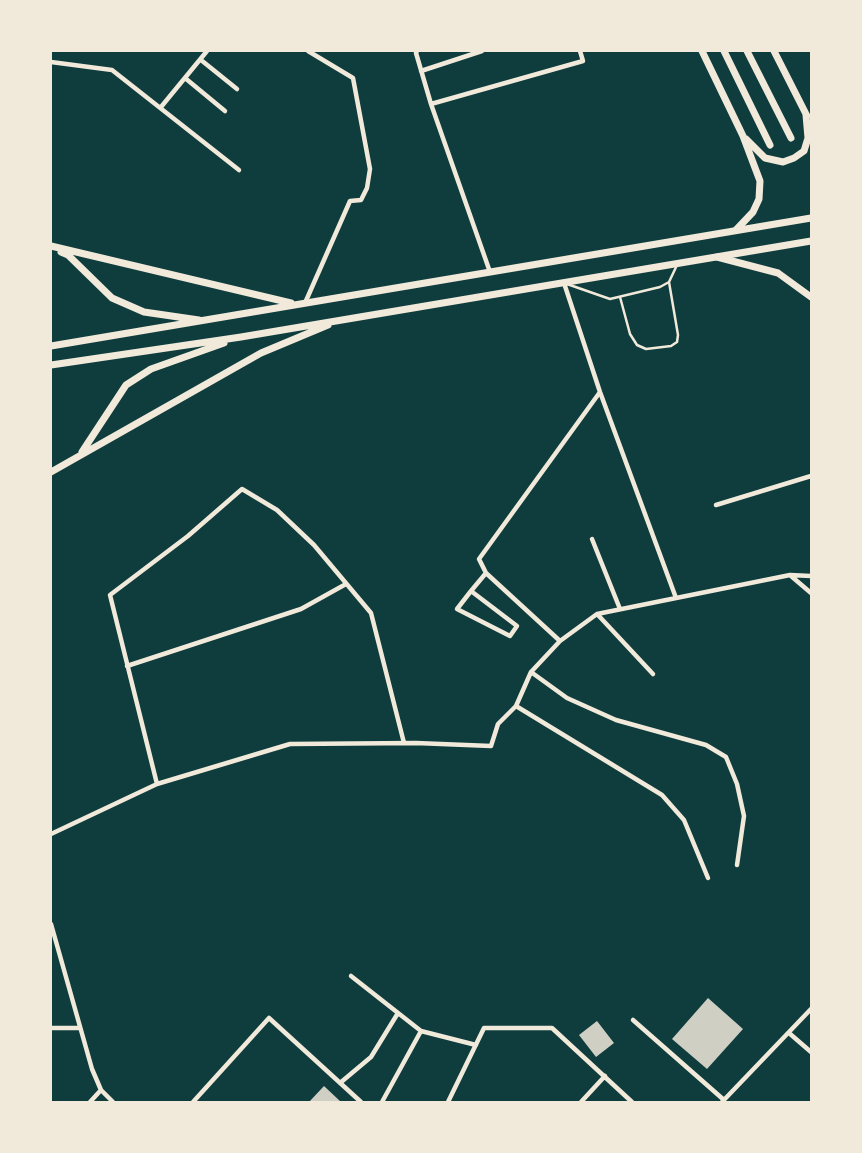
<!DOCTYPE html>
<html>
<head>
<meta charset="utf-8">
<style>
  body { margin:0 }
  #map { position:relative; width:862px; height:1153px; overflow:hidden; background:#0f3d3e; font-family:"Fira Sans Condensed",sans-serif }
  canvas { display:block }
  .frame { position:absolute; inset:0; border:52px solid #f1e9da; pointer-events:none }
</style>
</head>
<body>
<div id="map">
<canvas width="862" height="1153"></canvas>
<div class="frame"></div>
</div>
<script>
const ctx = document.querySelector('canvas').getContext('2d');
ctx.lineJoin = 'round';
function paint(path, color) { ctx.fillStyle = color; ctx.fill(path, 'evenodd'); }
const toPath = rows => new Path2D(rows.map(r => 'M' + r).join(''));
function strokePath(path, color, width, dash) { ctx.strokeStyle = color; ctx.lineWidth = width; ctx.lineCap = dash ? 'butt' : 'round'; ctx.setLineDash(dash || []); ctx.stroke(path); }
const building = toPath([
  [708,998,743,1029,707,1069,672,1039],
  [597,1021,614,1043,596,1057,579,1035],
  [324,1086,341,1102,309,1102]
]);
const service = toPath([
  [567,284,610,299,660,287,669,282,677,265],
  [620,297,630,334,637,345,646,349,671,346,677,342,678,335,669,282]
]);
const minor = toPath([
  [417,51,416,53,431,104,490,272],
  [201,60,237,89],
  [51,62,112,70,239,170],
  [421,71,482,51],
  [185,78,225,111],
  [431,104,583,61,580,51],
  [161,107,207,51],
  [564,283,600,392,676,598],
  [305,303,350,201,361,200,367,188,370,169,353,78,308,51],
  [716,505,811,476],
  [592,539,620,609],
  [486,573,560,641],
  [791,576,811,593],
  [471,591,517,626,510,636,457,609,471,591,486,573,479,559,600,392],
  [598,615,653,674],
  [127,666,301,609,346,584],
  [531,672,567,698,616,720,706,745,726,757,737,784,744,816,737,865],
  [516,706,662,795,684,820,708,878],
  [157,784,110,595,188,536,242,489,277,510,314,545,371,613,404,743],
  [51,834,157,784,290,744,416,743,491,746,498,724,516,706,531,672,560,641,597,614,790,575,811,576],
  [51,924,92,1069,101,1090,113,1102],
  [351,976,421,1031,476,1045],
  [633,1020,724,1100],
  [51,1028,80,1028],
  [789,1033,811,1052],
  [340,1083,371,1057,398,1013],
  [90,1102,101,1090],
  [193,1102,269,1018,361,1102],
  [382,1102,421,1031],
  [448,1102,484,1028,552,1028,632,1102],
  [581,1102,605,1076],
  [722,1102,811,1009]
]);
const primary = toPath([
  [702,51,743,136,760,181,759,199,753,212,736,230],
  [724,51,770,145],
  [747,51,791,138],
  [774,51,807,116],
  [746,139,765,158,783,162,794,158,804,151,808,138,806,115],
  [717,257,778,273,811,297]
]);
const trunk = toPath([
  [51,246,291,303],
  [61,252,68,255,112,298,144,312,199,320],
  [51,346,811,218],
  [51,365,241,337,811,241],
  [82,452,126,385,151,369,224,343],
  [51,472,261,353,328,325]
]);
paint(building, '#cfcfc3');
strokePath(service, '#f1e9da', 2.5);
strokePath(minor, '#f1e9da', 4.5);
strokePath(primary, '#f1e9da', 7);
strokePath(trunk, '#f1e9da', 7);
</script>
</body>
</html>
